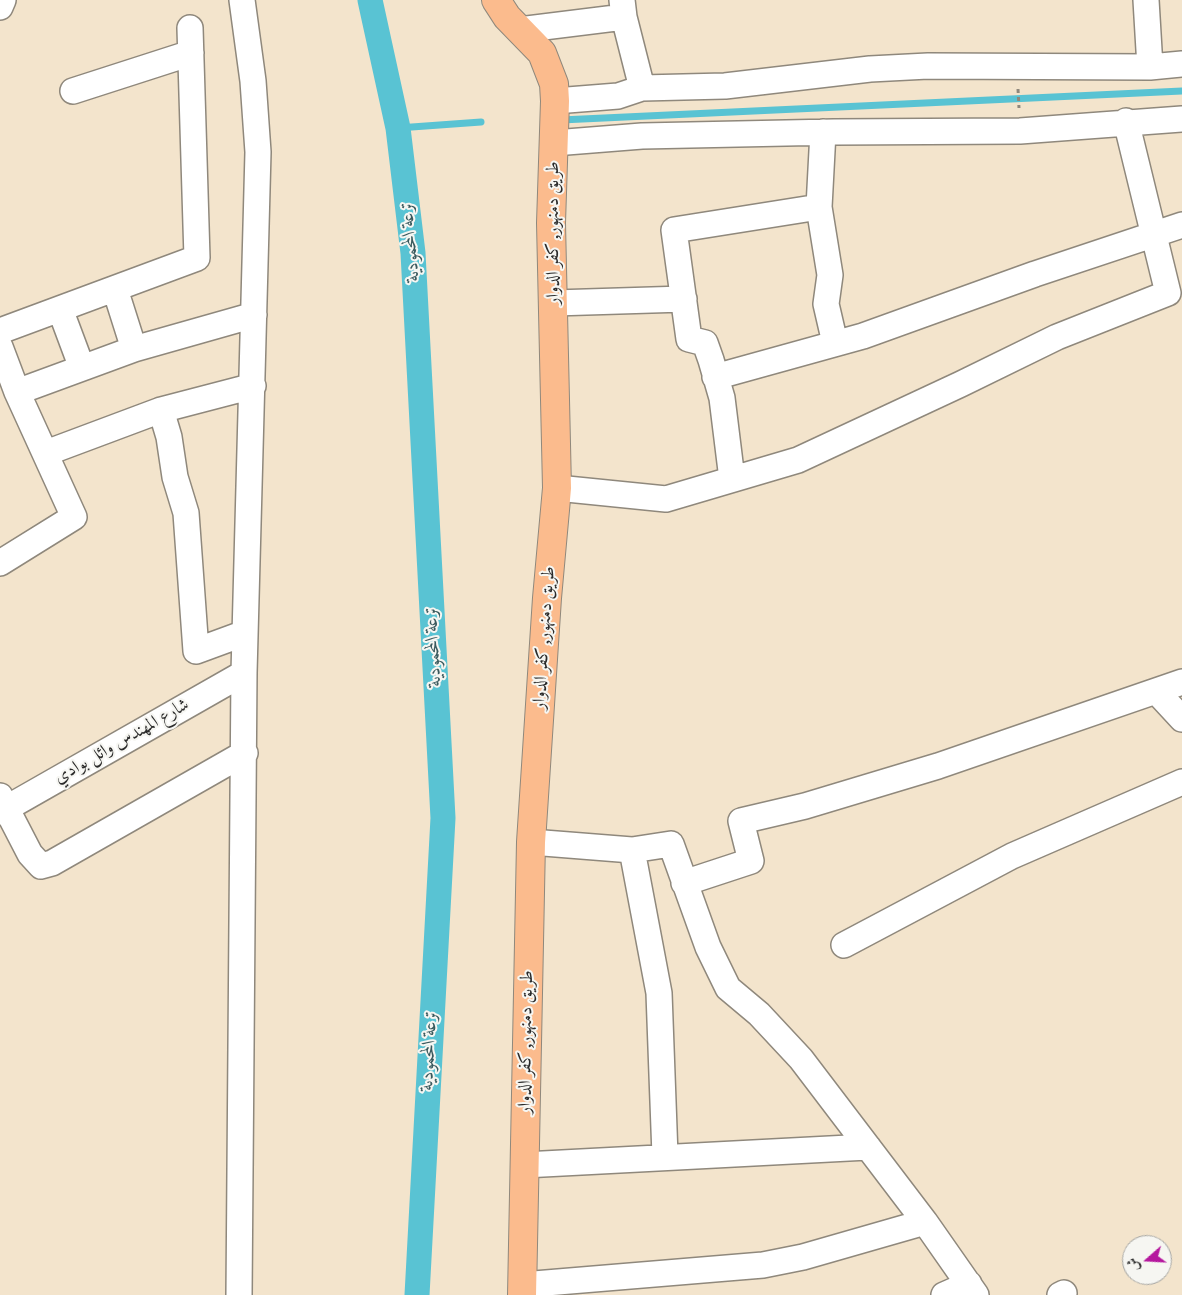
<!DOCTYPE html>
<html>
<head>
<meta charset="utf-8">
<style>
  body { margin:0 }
  #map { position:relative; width:1182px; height:1295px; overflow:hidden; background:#f3e4cc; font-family:"IM FELL Double Pica",Amiri,serif }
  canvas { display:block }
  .north { position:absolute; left:1122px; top:1235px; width:50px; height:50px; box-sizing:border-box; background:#f6f6f2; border:1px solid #a5a5a2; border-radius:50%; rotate:251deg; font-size:14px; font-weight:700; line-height:20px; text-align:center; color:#2b2b2b }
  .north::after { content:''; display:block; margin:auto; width:18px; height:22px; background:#b5179e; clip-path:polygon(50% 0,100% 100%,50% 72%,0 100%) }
</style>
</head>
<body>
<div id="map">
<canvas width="1182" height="1295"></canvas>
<div class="north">ش</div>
</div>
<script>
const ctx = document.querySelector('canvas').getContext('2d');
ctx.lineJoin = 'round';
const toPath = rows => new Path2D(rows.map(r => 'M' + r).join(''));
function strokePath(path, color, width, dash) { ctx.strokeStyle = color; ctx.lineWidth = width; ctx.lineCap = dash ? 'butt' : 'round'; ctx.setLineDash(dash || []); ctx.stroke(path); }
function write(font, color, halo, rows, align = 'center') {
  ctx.font = font + ' "IM FELL Double Pica",Amiri,serif'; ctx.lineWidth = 4; ctx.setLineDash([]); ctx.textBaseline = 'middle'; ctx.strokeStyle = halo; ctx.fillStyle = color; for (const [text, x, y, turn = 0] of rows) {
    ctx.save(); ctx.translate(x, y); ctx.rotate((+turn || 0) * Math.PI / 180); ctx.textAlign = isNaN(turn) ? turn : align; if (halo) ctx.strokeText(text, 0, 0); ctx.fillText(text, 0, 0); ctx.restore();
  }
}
const stream = toPath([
  [561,120,1182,91],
  [398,128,481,122]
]);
const canal = toPath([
  [370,0,398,128,413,253,443,818,417,1295]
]);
const path = toPath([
  [1018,89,1019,108]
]);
const minor = toPath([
  [622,0,624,17,642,88],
  [1146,0,1150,67],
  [0,7,3,0],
  [519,30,624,17],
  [73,91,191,53],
  [555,101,618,96,642,88,725,86,870,69,928,66,1150,67,1182,64],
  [823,132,819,207,830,275,826,304,835,343],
  [554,143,642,136,834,132,1020,131,1182,119],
  [115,289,134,349],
  [554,303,684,299],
  [60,309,82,368],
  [0,331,197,258,190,28],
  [0,347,17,392,74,517,0,563],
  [715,377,863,336,1035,274,1182,225],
  [17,392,134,349,254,315],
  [161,410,169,437,175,477,186,513,196,651,245,633],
  [46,453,161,410,253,386],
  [732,479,722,398,711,360,705,343,689,339,674,230,819,207],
  [557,488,666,499,798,460,961,384,1057,337,1168,293,1126,121],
  [1157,692,1182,719],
  [0,796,30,854,41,866,52,863,245,753],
  [0,812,244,673],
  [531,842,632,850,671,844,708,947,728,988,759,1014,801,1059,925,1222,976,1295],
  [632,850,659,993,665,1156],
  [684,883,751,861,741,821,805,806,938,766,1182,682],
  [844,945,1012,856,1182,782],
  [524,1165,868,1147],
  [522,1285,763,1265,803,1257,925,1222],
  [239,1295,244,673,258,152,253,81,242,0],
  [944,1295,969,1284],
  [1060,1295,1064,1293]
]);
const major = toPath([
  [496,0,507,17,542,53,554,84,555,101,551,223,557,488,547,598,531,842,522,1295]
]);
const streetNames = [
  ["طريق دمنهور, كفر الدوار",554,233,-90],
  ["طريق دمنهور, كفر الدوار",545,638,-86],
  ["شارع المهندس وائل بوادي",122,742,-30],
  ["طريق دمنهور, كفر الدوار",527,1042,-89]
];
const waterNames = [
  ["ترعة المحمودية",411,241,-95],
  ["ترعة المحمودية",434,646,-93],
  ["ترعة المحمودية",430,1050,-87]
];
strokePath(stream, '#59c3d3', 7);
strokePath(canal, '#59c3d3', 25);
strokePath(minor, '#8f887c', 28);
strokePath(major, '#8f887c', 30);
strokePath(path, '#8f887c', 3, [4, 4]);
strokePath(minor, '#fff', 25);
strokePath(major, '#fbbb8d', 28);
write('18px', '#2b2b2b', '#f6f6f2', streetNames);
write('italic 19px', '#39595d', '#f6f6f2', waterNames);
</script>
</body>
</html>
